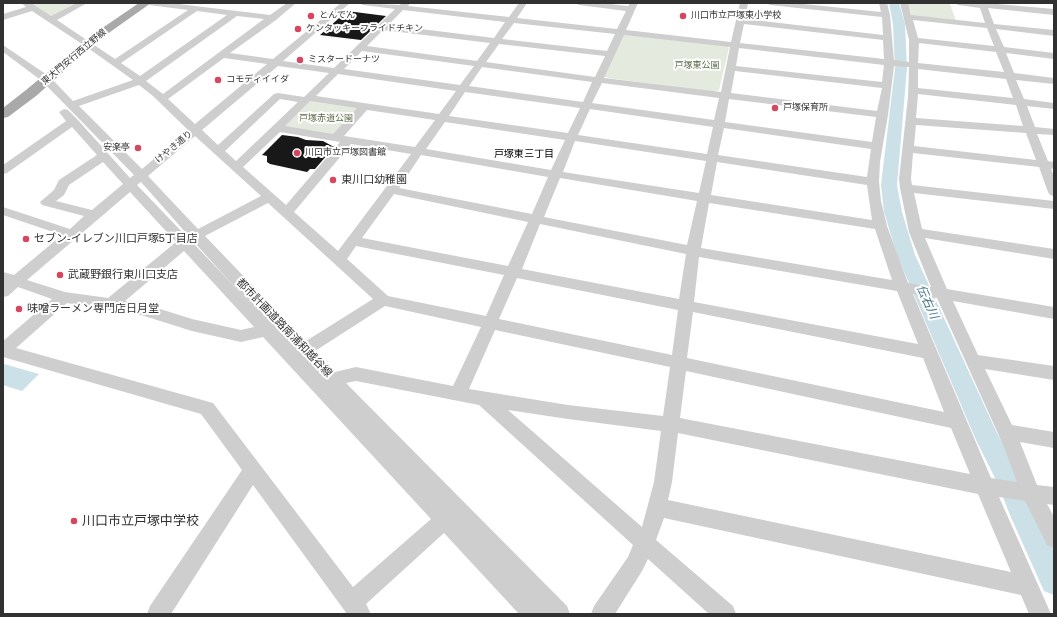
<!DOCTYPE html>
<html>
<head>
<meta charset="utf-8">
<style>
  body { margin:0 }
  #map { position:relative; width:1057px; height:617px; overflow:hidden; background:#fff; font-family:Arial,sans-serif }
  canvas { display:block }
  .frame { position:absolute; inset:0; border:4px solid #313131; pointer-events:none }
</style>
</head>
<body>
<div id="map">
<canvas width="1057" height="617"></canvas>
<div class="frame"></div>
</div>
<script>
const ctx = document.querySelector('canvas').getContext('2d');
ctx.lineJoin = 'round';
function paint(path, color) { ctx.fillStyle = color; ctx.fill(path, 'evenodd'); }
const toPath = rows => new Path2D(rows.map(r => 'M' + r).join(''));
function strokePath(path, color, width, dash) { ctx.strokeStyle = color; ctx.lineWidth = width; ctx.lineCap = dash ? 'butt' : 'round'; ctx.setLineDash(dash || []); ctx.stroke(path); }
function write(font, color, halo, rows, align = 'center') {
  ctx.font = font + ' Arial,"Noto Sans JP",sans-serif'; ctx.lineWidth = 4; ctx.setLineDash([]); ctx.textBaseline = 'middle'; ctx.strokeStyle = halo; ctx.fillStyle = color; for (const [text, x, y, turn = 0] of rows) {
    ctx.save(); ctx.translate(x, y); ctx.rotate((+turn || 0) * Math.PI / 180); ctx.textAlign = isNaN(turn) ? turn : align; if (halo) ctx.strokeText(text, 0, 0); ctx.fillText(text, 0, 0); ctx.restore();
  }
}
const green = toPath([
  [28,3,81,3,50,17],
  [907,3,949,3,950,4,956,21,912,16],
  [625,35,728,46,729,48,719,90,713,92,608,78,604,76,622,36],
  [312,100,359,107,333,136,284,126,307,101]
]);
const water = toPath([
  [4,364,39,374,22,391,3,385]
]);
const stream = toPath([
  [1030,528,1044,532]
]);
const river = toPath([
  [889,3,899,3,905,24,907,68,897,185,902,212,915,255,997,433,1017,470,1054,551,1054,595,1044,591,1010,515,997,482,976,440,897,255,884,212,881,185,895,68,893,24,889,3]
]);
const building = toPath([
  [347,11,386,16,361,40,320,35],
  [282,135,298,137,306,140,323,141,334,147,315,169,310,169,307,172,270,164,267,162,267,156,262,155]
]);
const minor = toPath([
  [21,3,31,3,51,16,77,3,87,3,57,20,115,59,188,10,149,5,145,3,170,3,270,15,287,3,296,3,276,20,230,53,273,59,341,3,350,3,283,61,334,68,395,9,363,5,359,3,400,5,401,3,410,3,408,6,509,17,519,3,527,3,517,18,617,29,626,11,579,5,575,3,601,3,628,6,630,3,638,3,626,30,731,42,740,3,748,3,745,19,883,35,882,17,770,5,766,3,794,3,881,12,879,3,887,3,890,15,894,60,909,62,909,40,900,3,908,3,911,15,985,23,980,8,958,5,954,3,986,3,1054,9,1054,15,988,8,994,24,1054,30,1054,36,996,29,1004,47,1054,53,1054,59,1006,53,1014,73,1054,78,1054,84,1016,80,1024,99,1054,103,1054,109,1027,106,1035,127,1054,129,1054,135,1037,134,1048,161,1054,162,1054,168,1051,169,1054,176,1054,196,1050,195,1048,192,1039,167,913,153,911,179,912,185,1054,201,1054,209,914,193,922,229,1054,249,1054,259,925,238,947,289,1054,307,1054,319,953,301,978,355,1054,366,1054,380,985,369,1012,425,1054,432,1054,448,1020,442,1037,485,1054,487,1054,505,1047,504,1054,517,1054,548,1047,545,1025,501,999,497,1051,614,1029,614,1021,595,664,518,656,540,733,606,736,614,709,614,648,559,642,571,615,614,591,614,594,606,628,557,633,545,479,405,356,381,346,383,567,606,570,614,519,614,444,533,366,604,371,614,347,614,253,485,171,614,147,614,150,606,242,470,201,414,3,357,3,341,52,299,18,287,8,296,3,297,3,284,4,283,3,282,3,272,14,275,62,235,3,215,3,207,70,229,84,216,42,205,40,202,54,190,59,180,97,155,72,127,7,173,3,174,3,165,66,121,59,112,64,109,68,110,77,119,130,178,134,175,42,81,3,52,3,45,50,77,73,101,133,80,88,48,32,11,3,20,3,14,26,7,21,3],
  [403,10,505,22,494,38,388,25,403,10],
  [197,11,227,15,140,76,121,63,197,11],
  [237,16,264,19,163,94,146,81,237,16],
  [913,20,987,28,994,46,918,38,913,20],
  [514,23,615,34,607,51,502,39,514,23],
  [744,24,883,40,884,59,740,43,744,24],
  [383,30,490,43,477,61,367,46,383,30],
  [624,35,730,47,721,92,604,78,624,35],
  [919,43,996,52,1004,72,918,63,919,43],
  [499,44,605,56,595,77,486,62,499,44],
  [739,48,884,65,882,82,736,66,739,48],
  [362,51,474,66,460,85,344,69,362,51],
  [224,58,267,64,195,124,168,99,224,58],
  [278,66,329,73,304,97,278,93,274,94,218,145,202,130,278,66],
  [894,66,909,67,908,97,899,179,900,188,909,232,931,287,908,283,887,226,881,201,879,182,880,162,888,115,894,66],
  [482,67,592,82,583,102,469,86,482,67],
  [918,69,1006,79,1013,98,918,88,918,69],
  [735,71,882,88,877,111,731,93,735,71],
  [338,74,456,91,439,114,316,96,338,74],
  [602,83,719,98,714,120,592,103,602,83],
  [139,85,153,96,188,130,142,169,79,106,139,85],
  [465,92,580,108,568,133,449,116,465,92],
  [918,94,1016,105,1023,126,916,118,918,94],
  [280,99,298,102,236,161,225,151,280,99],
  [729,99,876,117,872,142,725,122,729,99],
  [310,101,357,108,333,134,285,126,310,101],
  [590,109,713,127,707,154,578,135,590,109],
  [367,110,435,120,415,147,344,136,367,110],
  [445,122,565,140,551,170,426,149,445,122],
  [916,125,1026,133,1036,160,914,146,916,125],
  [724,128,871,149,867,177,718,155,724,128],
  [280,132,340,142,286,205,243,167,280,132],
  [195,136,261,196,198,229,148,176,195,136],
  [575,141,706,161,699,193,563,172,575,141],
  [351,144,411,154,338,251,294,212,351,144],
  [421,155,548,177,532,214,399,188,421,155],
  [103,162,123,184,92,210,56,201,64,195,69,185,103,162],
  [717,162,867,185,872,220,711,195,717,162],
  [560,178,697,201,687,245,544,217,560,178],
  [141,182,187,234,185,235,137,185,141,182],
  [130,192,176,242,108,298,65,292,27,280,130,192],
  [394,194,528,222,508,266,362,238,394,194],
  [268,203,373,299,306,341,205,236,268,203],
  [709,203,875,229,892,280,701,248,709,203],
  [540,224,686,254,679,299,522,269,540,224],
  [194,242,223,274,257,310,193,243,194,242],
  [356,246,504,275,486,316,388,296,347,259,356,246],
  [184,251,254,327,241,330,192,319,141,303,125,301,184,251],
  [699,257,897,291,918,344,694,302,699,257],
  [517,278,678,310,672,355,499,319,517,278],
  [913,294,937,298,1004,447,1017,482,991,478,913,294],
  [67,303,141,315,192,331,241,342,263,337,431,519,353,587,213,403,16,348,67,303],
  [385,306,481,327,453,386,356,367,335,372,315,351,385,306],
  [693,312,923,358,944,412,687,358,693,312],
  [495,330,670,367,663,416,568,405,469,389,495,330],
  [686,371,951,428,970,474,680,418,686,371],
  [508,410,568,419,661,431,654,482,642,527,508,410],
  [678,433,978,494,1011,572,668,500,672,482,678,433]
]);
const major = toPath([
  [139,3,151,3,103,37,36,96,8,117,3,118,3,108,26,90,95,33,139,3]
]);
const markers = [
  [311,16,4,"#d7455e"],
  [683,16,4,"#d7455e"],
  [298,29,4,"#d7455e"],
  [300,60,4,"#d7455e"],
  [218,80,4,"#d7455e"],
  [775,108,4,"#d7455e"],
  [138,148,4,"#d7455e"],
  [297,153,4,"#d7455e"],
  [333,180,4,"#d7455e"],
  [26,239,4,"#d7455e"],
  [60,275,4,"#d7455e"],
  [19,309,4,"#d7455e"],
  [74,521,4,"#d7455e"]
];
const farPoinames = [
  ["とんでん",319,16],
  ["川口市立戸塚東小学校",691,16],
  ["ケンタッキーフライドチキン",306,29],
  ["ミスタードーナツ",308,60],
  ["コモディイイダ",226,80],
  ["戸塚保育所",783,108],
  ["安楽亭",130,148,"right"],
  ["川口市立戸塚図書館",305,153]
];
const farStreetnames = [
  ["東大門安行西立野線",74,57,-40],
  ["けやき通り",174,147,-40]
];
const farParknames = [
  ["戸塚東公園",697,66],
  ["戸塚赤道公園",326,119]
];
const farNeighbourhoodnames = [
  ["戸塚東三丁目",524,154]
];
const poiNames = [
  ["東川口幼稚園",341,180],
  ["セブン-イレブン川口戸塚5丁目店",34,239],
  ["武蔵野銀行東川口支店",68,275],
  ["味噌ラーメン専門店日月堂",27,309]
];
const streetNames = [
  ["都市計画道路南浦和越谷線",284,328,46]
];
const waterNames = [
  ["伝右川",927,302,66]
];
const nearPoinames = [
  ["川口市立戸塚中学校",82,521]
];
paint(green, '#e5eade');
paint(water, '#cce0e8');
strokePath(stream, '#cce0e8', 4.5);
paint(river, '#cce0e8');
paint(building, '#181818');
paint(minor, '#cecece');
paint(major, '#a9a9a9');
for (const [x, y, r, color] of markers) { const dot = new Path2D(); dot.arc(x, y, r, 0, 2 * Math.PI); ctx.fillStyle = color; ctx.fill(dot); strokePath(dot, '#fff', 1.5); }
write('9px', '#313131', '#fff', farPoinames, 'left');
write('9px', '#313131', '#fff', farStreetnames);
write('9px', '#586a42', '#fff', farParknames);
write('10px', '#000', '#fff', farNeighbourhoodnames);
write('11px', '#313131', '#fff', poiNames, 'left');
write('11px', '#313131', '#fff', streetNames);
write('italic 12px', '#45788d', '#fff', waterNames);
write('13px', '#313131', '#fff', nearPoinames, 'left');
</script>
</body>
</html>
